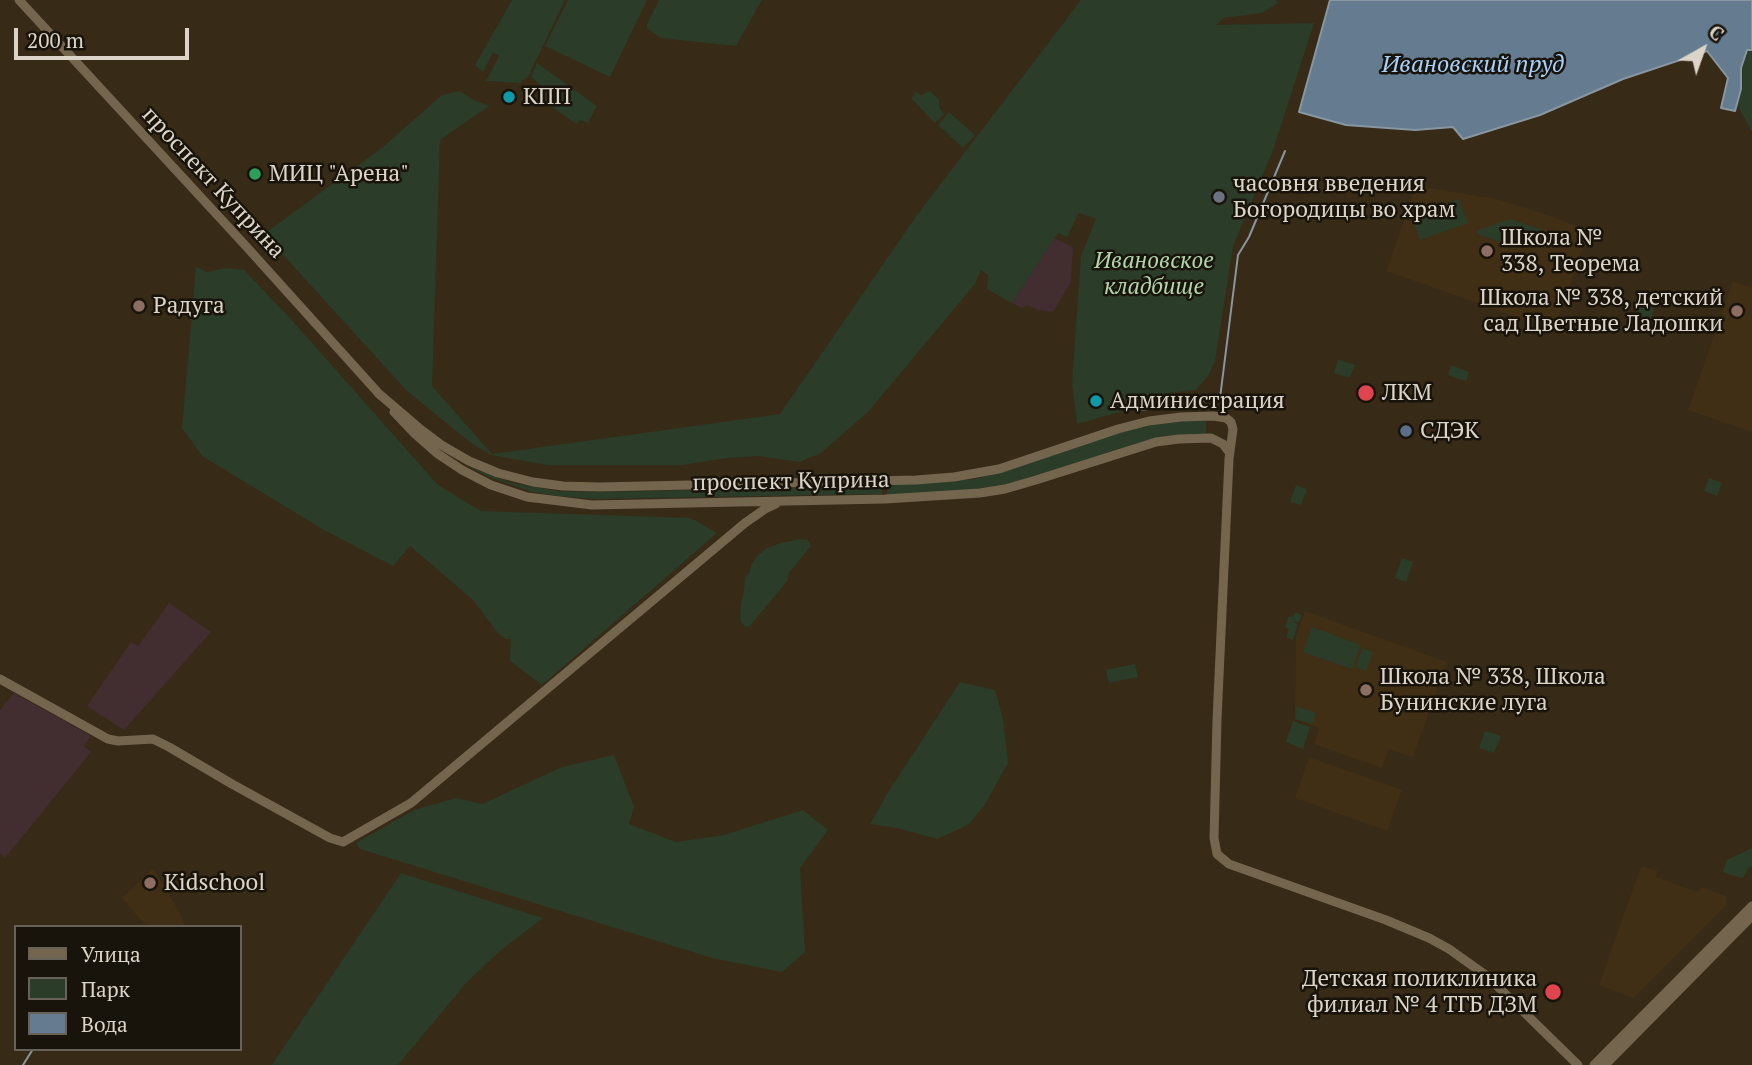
<!DOCTYPE html>
<html>
<head>
<meta charset="utf-8">
<style>
  body { margin:0 }
  #map { position:relative; width:1752px; height:1065px; overflow:hidden; background:#372a16; font-family:"PT Serif",serif }
  canvas { display:block }
  .legend { position:absolute; left:14px; top:925px; width:228px; height:126px; box-sizing:border-box; background:#19140b; border:2px solid #676157; margin:0; padding:9px 12px; list-style:none; font-size:21px; color:#dcd4c8 }
  .legend li { display:flex; align-items:center; gap:14px; height:35px }
  .legend b { width:35px; border:2px solid #676157 }
  .north { position:absolute; left:1668px; top:14px; width:70px; height:70px; -webkit-text-stroke:5px #19140b; paint-order:stroke; rotate:40deg; font-size:19px; font-weight:700; line-height:28px; text-align:center; color:#dcd4c8 }
  .north::after { content:''; display:block; margin:auto; width:24px; height:32px; background:#dcd4c8; clip-path:polygon(50% 0,100% 100%,50% 72%,0 100%) }
  .scale { position:absolute; left:14px; top:28px; width:175px; height:32px; box-sizing:border-box; border:4px solid #dcd4c8; border-top:0; padding-left:9px; font-size:21px; line-height:24px; white-space:nowrap; color:#dcd4c8; -webkit-text-stroke:5px #19140b; paint-order:stroke }
</style>
</head>
<body>
<div id="map">
<canvas width="1752" height="1065"></canvas>
<ul class="legend">
<li><b style="height:9px;background:#74654f"></b>Улица</li>
<li><b style="height:19px;background:#2b3c28"></b>Парк</li>
<li><b style="height:19px;background:#647b90"></b>Вода</li>
</ul>
<div class="north">С</div>
<div class="scale">200 m</div>
</div>
<script>
const ctx = document.querySelector('canvas').getContext('2d');
ctx.lineJoin = 'round';
function paint(path, color) { ctx.fillStyle = color; ctx.fill(path, 'evenodd'); }
const toPath = rows => new Path2D(rows.map(r => 'M' + r).join(''));
function strokePath(path, color, width, dash) { ctx.strokeStyle = color; ctx.lineWidth = width; ctx.lineCap = dash ? 'butt' : 'round'; ctx.setLineDash(dash || []); ctx.stroke(path); }
function write(font, color, halo, rows, align = 'center') {
  ctx.font = font + ' "PT Serif",serif'; ctx.lineWidth = 5; ctx.setLineDash([]); ctx.textBaseline = 'middle'; ctx.strokeStyle = halo; ctx.fillStyle = color; for (const [text, x, y, turn = 0] of rows) {
    ctx.save(); ctx.translate(x, y); ctx.rotate((+turn || 0) * Math.PI / 180); ctx.textAlign = isNaN(turn) ? turn : align; if (halo) ctx.strokeText(text, 0, 0); ctx.fillText(text, 0, 0); ctx.restore();
  }
}
const built = toPath([
  [1416,186,1496,199,1548,215,1589,231,1554,330,1386,271],
  [1733,281,1752,288,1752,432,1688,410],
  [1305,611,1447,662,1413,757,1389,749,1382,768,1314,744,1319,728,1295,719,1296,637],
  [1309,757,1402,790,1387,831,1295,798],
  [1641,866,1658,871,1656,877,1672,883,1698,892,1701,887,1726,896,1726,905,1633,998,1599,985],
  [153,868,181,915,184,924,182,927,150,927,139,918,122,898]
]);
const industrial = toPath([
  [1054,238,1073,247,1071,282,1053,312,1038,310,1027,305,1022,308,1012,303],
  [169,603,211,632,124,730,87,706,131,642,138,646],
  [14,693,91,736,84,746,91,752,5,858,0,854,0,710]
]);
const green = toPath([
  [512,0,565,0,528,77,522,81,498,100,440,140,432,386,492,454,780,414,917,215,1081,0,1276,0,1278,3,1262,13,1223,18,1216,25,1314,23,1272,153,1233,246,1215,361,1208,376,1196,390,1130,397,1125,399,1127,410,1077,424,1072,383,1081,256,1096,219,1079,213,1067,237,1058,233,1012,303,987,289,988,275,981,270,975,284,868,412,821,453,800,462,758,456,728,458,682,465,547,465,491,455,471,443,407,391,264,234,383,147,442,95,459,91,476,101,490,106,521,83,486,81,499,56,493,52,483,72,475,65],
  [568,0,647,0,610,77,545,46],
  [659,0,762,0,736,46,660,38,647,28,647,24],
  [1752,51,1752,132,1736,103,1740,65,1745,52],
  [537,63,597,106,588,123,580,120,576,124,545,102,551,94,531,77],
  [930,91,939,100,939,107,944,114,935,123,911,98,916,92,921,95],
  [949,112,975,135,963,148,938,125],
  [1459,199,1468,223,1420,240,1411,215],
  [1510,219,1543,230,1541,239,1516,247,1477,234,1478,230],
  [196,267,207,272,226,268,244,270,289,317,438,485,481,511,691,518,717,533,542,685,510,661,511,639,506,639,498,633,473,600,410,546,393,566,324,530,202,456,182,428],
  [1642,301,1655,306,1650,321,1637,316],
  [1338,359,1355,365,1350,378,1334,373],
  [1451,365,1469,372,1466,381,1448,375],
  [1206,420,1206,434,1179,435,1155,439,1005,485,978,490,887,495,887,485,974,479,1000,473,1117,433,1148,426,1179,421],
  [467,466,512,483,559,491,596,492,882,486,882,494,594,499,558,496,532,492,489,477],
  [1709,478,1722,483,1717,496,1704,491],
  [1296,485,1307,489,1301,505,1290,502],
  [800,539,808,540,811,546,789,573,788,580,750,626,746,627,741,622,740,616,741,603,744,591,745,577,750,572,751,565,757,556,767,548,781,543],
  [1402,558,1413,562,1406,582,1395,578],
  [1295,612,1302,615,1299,622,1291,621,1298,624,1293,640,1286,637,1289,629,1285,627,1289,616,1293,617],
  [1312,627,1361,645,1352,669,1303,652],
  [1362,648,1373,652,1366,671,1356,667],
  [1135,664,1138,677,1109,683,1106,670],
  [960,682,995,690,1003,719,1008,763,984,806,968,825,937,839,897,828,870,824,890,789],
  [1297,706,1316,713,1312,724,1295,719],
  [1293,721,1310,727,1303,749,1286,742],
  [1485,731,1501,736,1494,753,1479,748],
  [614,755,634,807,629,824,676,842,724,835,803,810,828,830,800,868,805,952,782,972,712,958,360,849,356,843,414,810,456,798,482,804,562,767],
  [1752,848,1752,866,1748,868,1744,877,1741,878,1723,872,1727,860],
  [401,873,543,918,500,951,468,981,398,1065,272,1065]
]);
const water = toPath([
  [1330,0,1752,0,1752,50,1747,50,1741,68,1741,89,1735,111,1721,108,1728,78,1707,51,1623,79,1540,115,1463,139,1453,127,1415,130,1346,125,1299,112,1330,0]
]);
const stream = toPath([
  [1142,410,1220,398,1238,255,1249,237,1285,151],
  [23,1065,33,1049]
]);
const secondary = toPath([
  [19,0,244,244,381,396],
  [378,393,419,428,443,446,469,461,498,473,533,482,563,486,599,487,916,480,954,477,999,469,1118,429,1149,421,1181,417,1213,416,1226,418,1231,422,1233,429,1229,459,1217,720,1214,838,1217,854,1229,864,1386,920,1429,938,1449,949,1487,976,1578,1065],
  [394,412,413,432,438,454,462,470,491,485,527,497,592,505,885,499,980,493,1005,489,1036,480,1156,442,1179,439,1211,438,1223,444,1229,452],
  [0,679,108,739,118,741,153,739,169,747,232,784,330,838,343,842,411,803,745,523,765,509,776,504],
  [1594,1065,1752,906],
  [1605,1065,1752,916]
]);
const markers = [
  [509,97,7,"#0f9aa8"],
  [255,174,7,"#2e9e5b"],
  [1219,197,7,"#6b7280"],
  [1487,251,7,"#8d6e63"],
  [139,306,7,"#8d6e63"],
  [1737,311,7,"#8d6e63"],
  [1366,393,9,"#e0444e"],
  [1096,401,7,"#0f9aa8"],
  [1406,431,7,"#5c6f8a"],
  [1366,690,7,"#8d6e63"],
  [150,883,7,"#8d6e63"],
  [1553,992,9,"#e0444e"]
];
const poiNames = [
  ["КПП",523,97],
  ["МИЦ \"Арена\"",269,174],
  ["часовня введения",1233,184],
  ["Богородицы во храм",1233,210],
  ["Школа №",1501,238],
  ["338, Теорема",1501,264],
  ["Школа № 338, детский",1723,298,"right"],
  ["сад Цветные Ладошки",1723,324,"right"],
  ["Радуга",153,306],
  ["ЛКМ",1382,393],
  ["Администрация",1110,401],
  ["СДЭК",1420,431],
  ["Школа № 338, Школа",1380,677],
  ["Бунинские луга",1380,703],
  ["Kidschool",164,883],
  ["Детская поликлиника",1537,979,"right"],
  ["филиал № 4 ТГБ ДЗМ",1537,1005,"right"]
];
const streetNames = [
  ["проспект Куприна",213,183,47],
  ["проспект Куприна",791,482,-1]
];
const parkNames = [
  ["Ивановское",1154,261],
  ["кладбище",1154,287]
];
const waterNames = [
  ["Ивановский пруд",1473,65]
];
paint(built, '#402f14');
paint(industrial, '#422d31');
paint(green, '#2b3c28');
paint(water, '#647b90');
strokePath(water, '#8896a1', 2);
strokePath(stream, '#8896a1', 2);
strokePath(secondary, '#74654f', 9);
for (const [x, y, r, color] of markers) { const dot = new Path2D(); dot.arc(x, y, r, 0, 2 * Math.PI); ctx.fillStyle = color; ctx.fill(dot); strokePath(dot, '#19140b', 2.5); }
write('23px', '#dcd4c8', '#19140b', poiNames, 'left');
write('23px', '#dcd4c8', '#19140b', streetNames);
write('italic 23px', '#b0d5a9', '#19140b', parkNames);
write('italic 24px', '#a7d1fa', '#19140b', waterNames);
</script>
</body>
</html>
